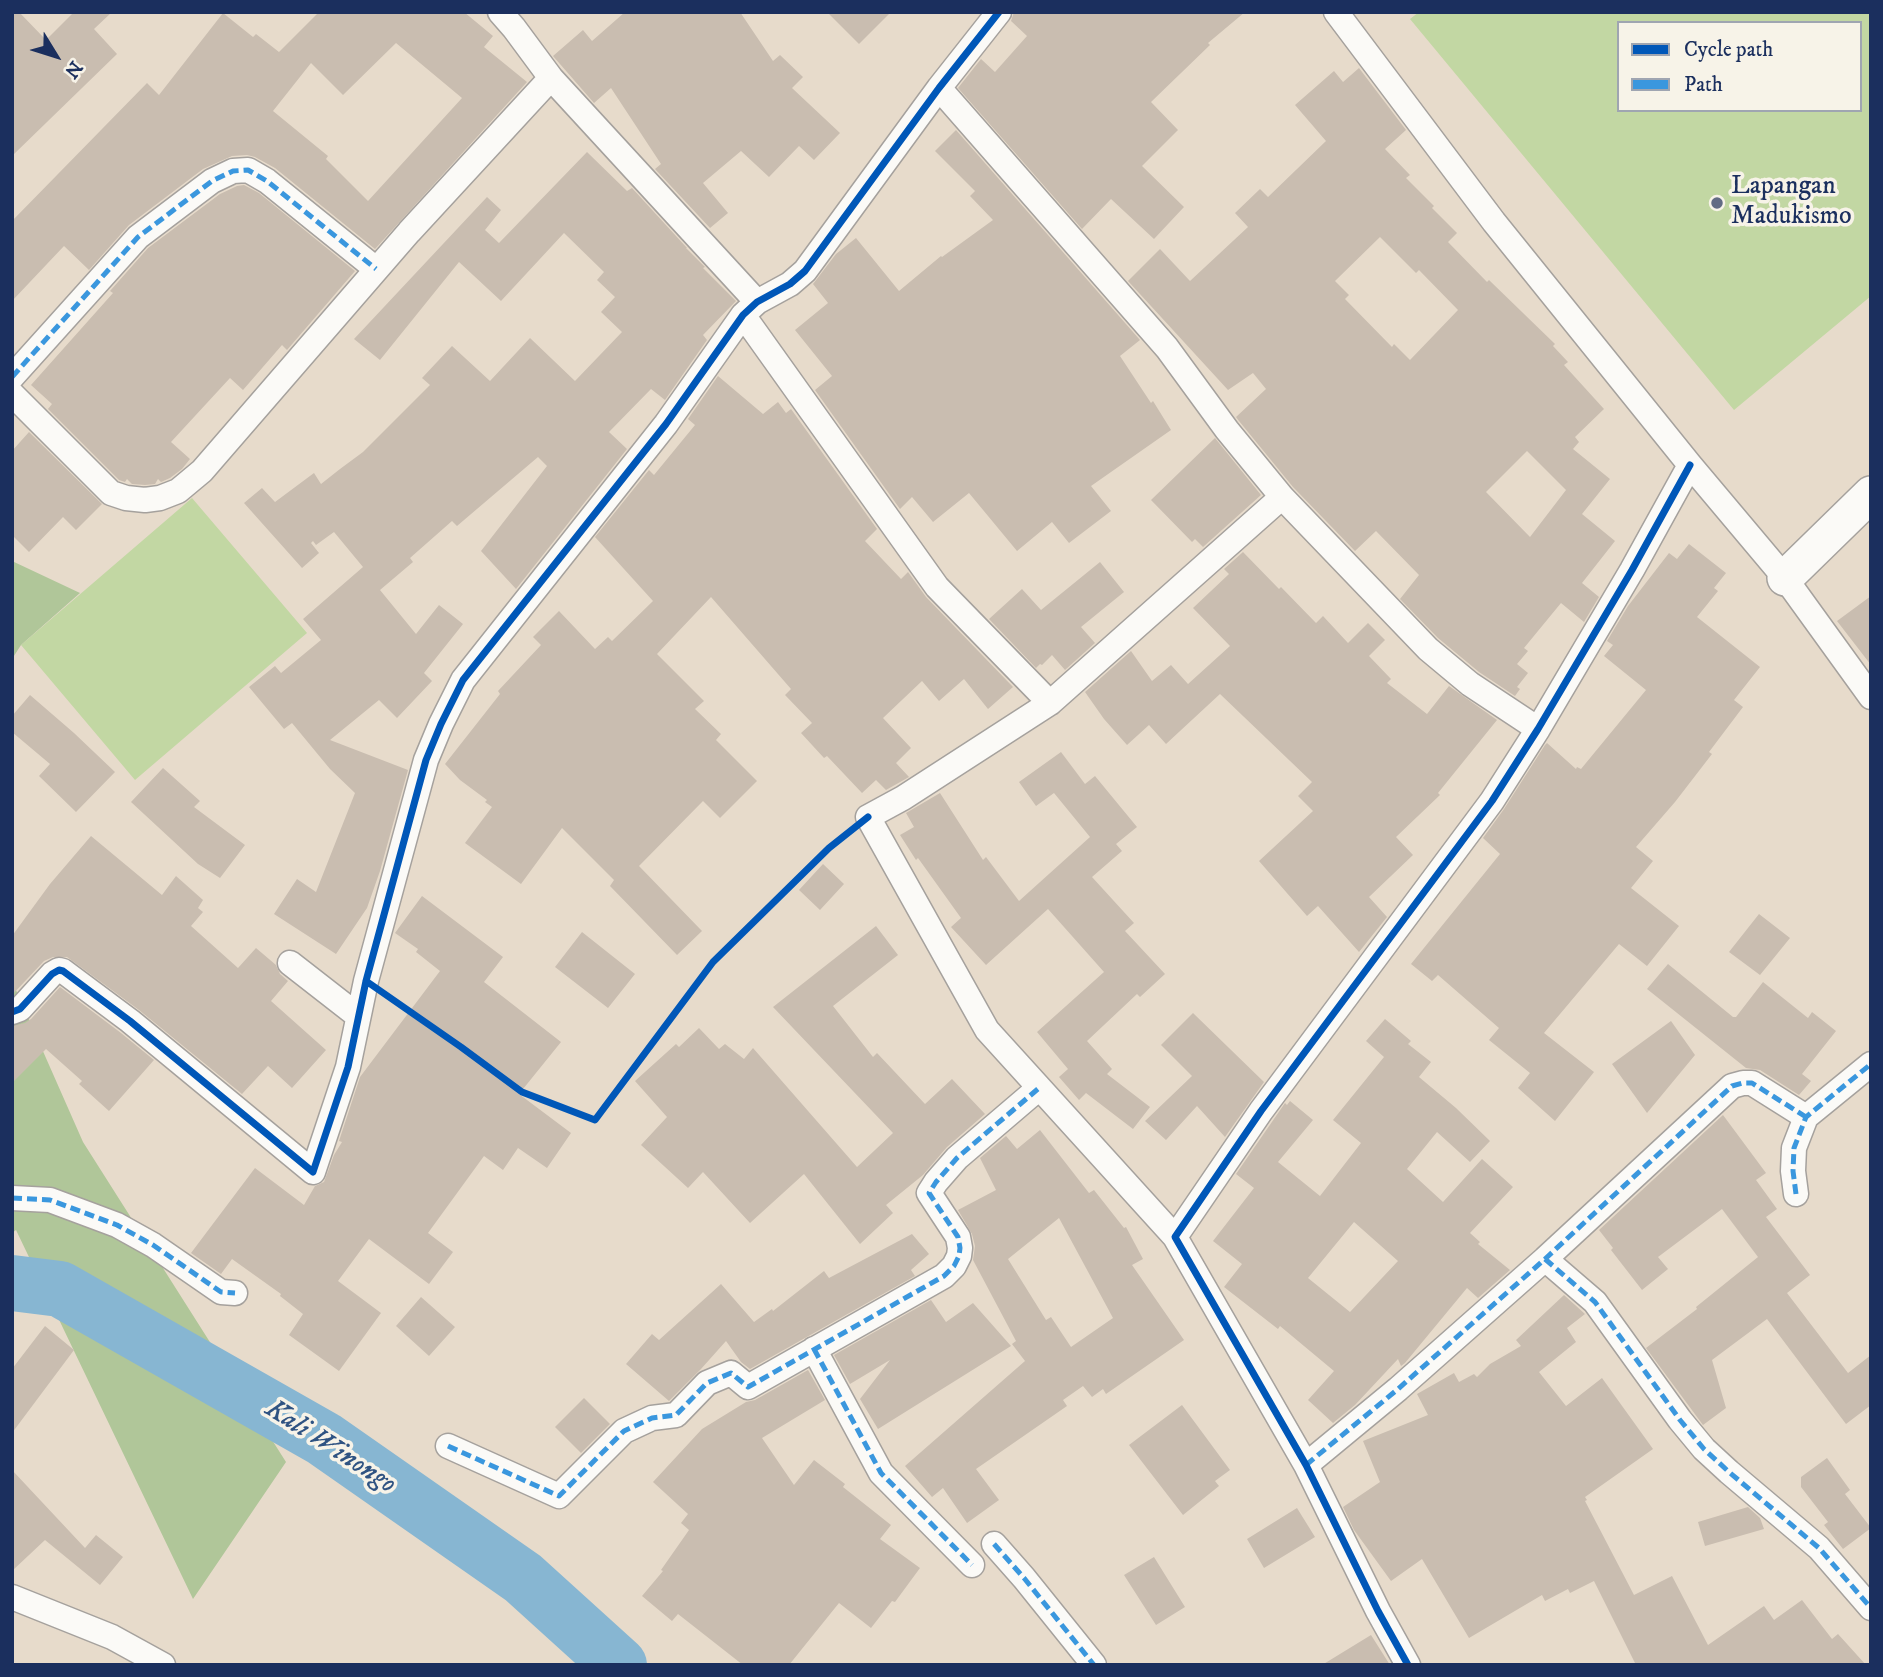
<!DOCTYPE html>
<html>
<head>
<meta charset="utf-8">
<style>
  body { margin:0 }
  #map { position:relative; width:1883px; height:1677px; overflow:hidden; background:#e7dbcb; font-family:"IM FELL DW Pica",serif }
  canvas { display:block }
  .frame { position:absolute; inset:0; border:14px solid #1b2f5e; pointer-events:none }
  .legend { position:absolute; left:1617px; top:21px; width:245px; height:91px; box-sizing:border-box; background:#f7f3e8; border:2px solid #9fa5b1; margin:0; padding:9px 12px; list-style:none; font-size:21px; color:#1b2f5e }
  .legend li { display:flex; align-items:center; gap:14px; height:35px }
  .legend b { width:35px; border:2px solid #9fa5b1 }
  .north { position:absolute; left:21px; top:21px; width:70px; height:70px; -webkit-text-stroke:5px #f7f3e8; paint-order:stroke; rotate:128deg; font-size:19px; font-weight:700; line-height:28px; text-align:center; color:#1b2f5e }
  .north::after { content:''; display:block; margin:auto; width:24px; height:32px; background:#1b2f5e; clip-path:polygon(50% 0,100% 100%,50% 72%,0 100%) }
</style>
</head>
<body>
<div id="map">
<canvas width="1883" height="1677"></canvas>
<div class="frame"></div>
<ul class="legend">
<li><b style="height:9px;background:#0057b8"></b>Cycle path</li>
<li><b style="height:9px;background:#3a97de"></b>Path</li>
</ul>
<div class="north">N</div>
</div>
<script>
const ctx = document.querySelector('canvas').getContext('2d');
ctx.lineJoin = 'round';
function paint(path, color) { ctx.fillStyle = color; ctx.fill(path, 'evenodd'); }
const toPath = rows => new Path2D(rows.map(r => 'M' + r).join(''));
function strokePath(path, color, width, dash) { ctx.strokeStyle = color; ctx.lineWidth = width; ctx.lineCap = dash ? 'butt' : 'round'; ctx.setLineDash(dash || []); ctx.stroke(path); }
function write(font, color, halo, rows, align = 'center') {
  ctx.font = font + ' "IM FELL DW Pica",serif'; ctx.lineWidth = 7; ctx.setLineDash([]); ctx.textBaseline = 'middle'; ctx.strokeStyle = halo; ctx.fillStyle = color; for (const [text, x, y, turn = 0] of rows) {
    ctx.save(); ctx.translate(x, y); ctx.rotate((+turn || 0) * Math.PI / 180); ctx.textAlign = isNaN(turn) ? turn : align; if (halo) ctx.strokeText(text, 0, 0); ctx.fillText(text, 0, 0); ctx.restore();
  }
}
const green = toPath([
  [1419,12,1871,12,1871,296,1734,410,1410,19],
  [1619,23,1860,23,1860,110,1619,110],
  [192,498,307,633,135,780,21,645]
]);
const forest = toPath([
  [12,561,80,593,21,645,12,659],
  [12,981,83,1142,286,1462,193,1599,16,1230,12,1233]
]);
const river = toPath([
  [12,1283,60,1289,324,1439,523,1578,619,1665]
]);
const building = toPath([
  [12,12,19,12,46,40,74,12,112,12,94,29,117,54,12,156],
  [319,12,464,12,493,36,484,47,527,82,375,249,275,168,255,157,247,155,232,156,203,169,129,225,89,270,64,246,12,301,12,221,147,83,159,95,223,13,253,37,256,34,279,52],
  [396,43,462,98,368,201,326,159,328,156,273,111,311,63,343,95],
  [625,12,740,12,773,61,780,55,803,77,792,88,840,133,814,160,799,146,769,177,741,151,703,183,728,213,710,228,655,169,661,164,611,88,594,103,553,56,583,30,592,41],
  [827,12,891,12,859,44],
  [1014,12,1245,12,1208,43,1210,45,1151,102,1178,130,1142,166,1184,207,1154,239,1111,199,1082,229,958,88,981,59,995,72,1027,36,1011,21],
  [1359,68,1406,130,1385,149,1410,175,1406,178,1434,206,1432,208,1457,233,1448,242,1487,282,1489,280,1555,344,1553,346,1568,362,1564,365,1604,409,1575,437,1579,442,1573,449,1610,479,1582,514,1615,541,1582,583,1599,597,1584,622,1561,603,1524,648,1528,651,1517,664,1528,673,1517,687,1520,689,1515,696,1479,672,1438,638,1400,599,1419,575,1376,531,1355,551,1293,487,1239,421,1236,417,1266,389,1253,373,1228,390,1128,281,1160,249,1190,281,1248,227,1235,213,1260,189,1268,197,1326,141,1295,105,1334,71,1343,82],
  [1380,237,1416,273,1419,270,1458,310,1410,360,1394,344,1392,347,1345,299,1349,295,1335,281],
  [1527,451,1566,490,1530,537,1486,492],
  [956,130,1140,340,1120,356,1151,403,1153,401,1171,430,1091,486,1111,511,1069,543,1052,522,1017,551,969,493,933,522,912,497,900,509,815,390,832,376,795,330,828,303,813,284,836,254,856,238,899,291,941,256,942,257,993,220,970,196,975,191,935,151],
  [587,152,627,191,632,188,687,248,686,248,705,267,703,268,736,301,703,335,707,340,665,400,651,389,609,432,627,449,516,589,481,551,547,466,538,457,457,526,452,521,410,558,413,562,380,590,416,634,439,605,463,624,424,673,432,681,397,718,379,700,330,740,408,770,380,871,367,908,336,954,274,914,297,879,316,892,355,793,330,769,292,723,284,729,249,687,275,666,281,673,321,640,303,619,363,567,334,532,316,545,313,541,311,543,319,553,302,568,244,503,262,488,275,502,314,473,321,484,340,469,363,452,430,385,422,378,452,346,490,381,530,338,575,381,622,332,601,312,615,297,597,280,604,272,564,233,501,301,459,262,380,360,354,339,487,197,501,210,485,230,499,243],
  [244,185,259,193,355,271,287,350,282,345,243,390,230,378,171,442,190,459,182,469,170,478,161,482,158,479,155,484,145,485,132,484,127,479,125,482,119,480,48,409,52,404,31,385,113,293,110,291,148,248,220,194,237,186],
  [718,376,763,414,778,402,786,413,791,409,877,529,865,541,901,579,908,572,926,597,1013,687,988,709,964,679,939,701,922,681,883,718,911,748,896,763,909,777,886,790,876,780,862,793,827,756,824,758,801,733,812,723,785,695,791,689,711,597,657,654,704,701,695,709,721,734,716,740,757,781,720,818,703,801,639,866,702,931,677,955,610,886,614,880,562,828,521,884,465,843,492,807,485,802,487,800,460,780,445,764,500,694,498,691,541,645,533,637,559,611,595,649,608,637,612,641,653,601,595,537,649,470,654,475,695,425,688,419],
  [29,432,102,504,76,530,63,517,29,552,12,535,12,451],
  [1215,438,1261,495,1203,547,1195,539,1192,542,1151,500],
  [1689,544,1726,573,1714,588,1718,591,1697,617,1760,667,1734,700,1743,707,1709,752,1712,754,1675,802,1636,847,1653,861,1631,888,1679,926,1647,966,1619,944,1544,1033,1594,1072,1555,1121,1518,1088,1530,1073,1489,1040,1499,1028,1438,975,1432,981,1411,964,1500,854,1483,838,1504,809,1545,745,1547,743,1576,769,1577,767,1581,769,1646,690,1604,656,1613,645,1607,641,1628,606,1669,553,1677,559],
  [1243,552,1279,589,1281,587,1316,623,1323,616,1348,643,1368,623,1385,640,1369,656,1391,679,1387,683,1427,714,1449,686,1497,720,1438,793,1440,795,1396,837,1413,855,1369,897,1387,917,1359,952,1318,906,1307,916,1259,861,1313,811,1298,796,1312,782,1220,694,1166,744,1149,725,1127,745,1104,719,1085,692,1131,651,1152,681,1171,665,1188,684,1230,646,1193,608,1229,574,1224,569],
  [1100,562,1124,592,1081,627,1095,643,1065,670,1052,655,1042,665,1040,664,1036,668,989,619,1022,589,1041,610],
  [1871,596,1871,665,1837,621],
  [30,695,74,733,115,772,76,812,39,776,50,764,12,732,12,716],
  [1061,752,1085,784,1095,776,1137,827,1116,844,1122,851,1092,877,1134,923,1125,931,1165,974,1140,997,1137,994,1087,1041,1112,1069,1107,1074,1150,1107,1133,1129,1086,1093,1079,1100,1059,1077,1068,1069,1037,1032,1104,972,1048,909,986,965,951,927,961,918,918,858,916,860,900,835,914,827,906,813,940,793,983,860,986,857,1019,901,1090,837,1054,793,1036,806,1019,782],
  [163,768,200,801,194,807,245,845,220,878,198,864,131,802],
  [91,836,162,895,176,876,203,900,198,908,203,912,191,926,238,968,256,948,276,965,280,974,288,981,271,1001,326,1050,292,1088,268,1066,242,1094,139,1010,67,957,53,957,44,961,12,995,12,936,50,884],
  [823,864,844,884,820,910,799,890],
  [422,896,503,957,484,982,561,1042,519,1094,571,1133,547,1168,518,1148,503,1170,484,1156,428,1233,453,1252,429,1284,369,1239,338,1281,381,1313,339,1371,289,1335,303,1314,280,1296,281,1294,232,1259,221,1274,191,1253,255,1168,304,1205,315,1186,324,1182,334,1155,342,1142,339,1141,360,1077,440,971,416,952,418,949,395,933],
  [1759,914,1790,938,1760,975,1729,952],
  [876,926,898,955,833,1006,873,1057,877,1053,925,1104,952,1079,985,1114,947,1147,923,1175,886,1205,893,1213,860,1244,804,1174,750,1223,703,1172,688,1188,641,1145,667,1117,635,1081,676,1044,679,1047,699,1028,719,1049,725,1044,744,1059,753,1048,857,1167,893,1133,773,1007],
  [582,932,635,974,608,1008,555,967],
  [1668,964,1733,1017,1736,1017,1763,982,1808,1018,1812,1012,1836,1031,1802,1074,1811,1081,1799,1095,1760,1070,1746,1068,1647,989],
  [60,987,121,1033,154,1060,109,1111,79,1084,82,1081,46,1049,12,1083,12,1026,25,1023,31,1019],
  [1193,1013,1264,1082,1225,1137,1197,1106,1166,1140,1145,1121,1192,1076,1161,1045],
  [1385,1019,1411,1041,1408,1044,1431,1062,1419,1077,1456,1108,1490,1141,1470,1162,1437,1132,1407,1169,1443,1202,1482,1159,1513,1187,1470,1233,1480,1242,1478,1244,1510,1270,1478,1298,1467,1288,1405,1363,1401,1366,1398,1359,1355,1405,1333,1423,1308,1400,1334,1371,1280,1326,1278,1329,1224,1287,1242,1264,1213,1241,1254,1188,1236,1174,1285,1103,1287,1105,1290,1101,1313,1120,1278,1162,1320,1196,1361,1143,1333,1120,1384,1057,1366,1041],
  [1354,1222,1398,1261,1350,1312,1308,1278],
  [1671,1021,1695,1055,1647,1113,1612,1064],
  [1723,1115,1766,1173,1756,1180,1777,1209,1766,1217,1810,1275,1787,1293,1848,1373,1871,1355,1871,1405,1846,1424,1767,1319,1712,1360,1726,1408,1703,1425,1646,1348,1697,1309,1696,1307,1758,1257,1722,1209,1658,1257,1668,1269,1642,1290,1611,1250,1613,1248,1599,1230],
  [1040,1130,1089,1193,1094,1190,1124,1228,1126,1227,1143,1259,1132,1265,1184,1340,1106,1394,1103,1389,1092,1397,1083,1386,1063,1400,1067,1406,976,1469,999,1500,967,1523,943,1488,932,1497,905,1466,1025,1361,1012,1344,1016,1341,973,1260,975,1246,972,1234,958,1210,996,1190,980,1158,1006,1136,1017,1149],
  [1059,1218,1113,1318,1071,1347,1051,1317,1046,1320,1008,1259],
  [912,1234,929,1254,911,1270,915,1276,750,1369,741,1362,726,1341,701,1369,669,1401,626,1364,652,1334,659,1340,721,1284,754,1322,772,1309,773,1311,824,1271,829,1278],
  [1564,1295,1585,1314,1567,1328,1576,1342,1539,1372,1566,1406,1602,1378,1653,1449,1585,1497,1587,1500,1585,1501,1634,1595,1672,1576,1708,1645,1764,1606,1774,1620,1802,1600,1832,1639,1838,1634,1866,1665,1636,1665,1594,1581,1570,1593,1568,1589,1545,1601,1542,1595,1469,1638,1422,1559,1391,1581,1354,1530,1343,1507,1380,1482,1363,1441,1428,1415,1417,1394,1454,1373,1459,1382,1474,1374,1477,1377,1490,1364,1521,1346,1516,1340],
  [421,1297,455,1327,429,1356,396,1326],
  [931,1300,946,1322,973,1303,1011,1346,878,1429,860,1399,890,1360,850,1384,834,1355],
  [45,1326,74,1350,12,1433,12,1369],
  [808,1370,825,1400,762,1438,794,1485,814,1460,845,1484,843,1487,891,1525,880,1539,920,1568,895,1602,892,1601,871,1628,839,1603,789,1665,743,1665,678,1614,672,1621,642,1596,663,1571,661,1570,689,1530,681,1523,688,1514,653,1482,702,1429,746,1402,755,1400],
  [584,1398,610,1424,581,1453,555,1427],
  [1182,1405,1230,1470,1215,1481,1219,1486,1183,1515,1129,1445],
  [1827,1458,1850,1490,1845,1494,1871,1528,1843,1549,1824,1525,1828,1522,1801,1487,1801,1477],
  [12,1470,85,1548,96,1535,123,1557,100,1585,45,1540,12,1571],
  [1748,1507,1760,1518,1764,1529,1705,1546,1698,1522],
  [1297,1508,1315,1537,1264,1568,1247,1539],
  [1154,1557,1185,1607,1156,1625,1124,1575],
  [1371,1635,1390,1665,1322,1665]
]);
const street = toPath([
  [500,12,514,28,551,78,757,302],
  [1336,12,1494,222,1690,465,1785,578,1871,697],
  [939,88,1167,348,1227,430,1282,497,1428,649,1470,684,1538,729],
  [743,315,937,587,1050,703],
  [12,377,138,237,212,181,233,171,248,170,267,181,376,269],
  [12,394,111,493,126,498,145,500,160,498,178,491,202,471,409,232,551,78],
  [290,963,358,1016],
  [12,1012,20,1009,52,974,59,970,63,971,130,1021,313,1172,348,1067,366,981,426,760,441,724,463,680,666,424,743,315,757,302,790,284,805,271,939,88,999,12],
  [1796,1194,1793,1171,1794,1148,1806,1117,1871,1064],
  [12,1198,50,1200,117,1225,153,1245,221,1292,235,1293],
  [1175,1237,987,1030,868,817,903,798,1050,703,1282,497],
  [1545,1259,1595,1302,1680,1420,1704,1449,1729,1472,1819,1548,1871,1608],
  [814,1349,881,1473,972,1565],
  [448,1446,559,1496,624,1431,652,1418,676,1415,707,1383,731,1373,748,1387,944,1276,954,1266,959,1256,960,1248,958,1237,929,1193,936,1182,957,1158,1039,1088],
  [1306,1465,1398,1389,1545,1259,1732,1086,1743,1083,1752,1083,1806,1117],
  [994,1544,1024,1578,1094,1665],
  [12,1597,112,1637,163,1665],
  [1408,1665,1378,1611,1306,1465,1175,1237,1261,1111,1492,801,1538,729,1632,570,1690,465]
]);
const secondary = toPath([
  [1785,578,1871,494]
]);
const quiet = toPath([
  [12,377,138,237,212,181,233,171,248,170,267,181,376,269],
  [1796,1194,1793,1171,1794,1148,1806,1117,1871,1064],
  [12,1198,50,1200,117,1225,153,1245,221,1292,235,1293],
  [1545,1259,1595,1302,1680,1420,1704,1449,1729,1472,1819,1548,1871,1608],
  [814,1349,881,1473,972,1565],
  [448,1446,559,1496,624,1431,652,1418,676,1415,707,1383,731,1373,748,1387,944,1276,954,1266,959,1256,960,1248,958,1237,929,1193,936,1182,957,1158,1039,1088],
  [1306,1465,1398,1389,1545,1259,1732,1086,1743,1083,1752,1083,1806,1117],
  [994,1544,1024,1578,1094,1665]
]);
const cycleway = toPath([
  [366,981,461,1047,522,1092,595,1120,713,962,829,848,868,817],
  [12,1012,20,1009,52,974,59,970,63,971,130,1021,313,1172,348,1067,366,981,426,760,441,724,463,680,666,424,743,315,757,302,790,284,805,271,939,88,999,12],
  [1408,1665,1378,1611,1306,1465,1175,1237,1261,1111,1492,801,1538,729,1632,570,1690,465]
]);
const markers = [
  [1717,203,7,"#626b84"]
];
const poiNames = [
  ["Lapangan",1731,188],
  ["Madukismo",1731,218]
];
const waterNames = [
  ["Kali Winongo",330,1448,33]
];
paint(green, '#c2d7a3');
paint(forest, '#b0c699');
strokePath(river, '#87b6d2', 56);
paint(building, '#c9bdb0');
strokePath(street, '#a5a19d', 27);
strokePath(secondary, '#a5a19d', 38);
strokePath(street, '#fbfaf7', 24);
strokePath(secondary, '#fbfaf7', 35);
strokePath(quiet, '#3a97de', 5, [10, 5]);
strokePath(cycleway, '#0057b8', 7);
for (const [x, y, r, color] of markers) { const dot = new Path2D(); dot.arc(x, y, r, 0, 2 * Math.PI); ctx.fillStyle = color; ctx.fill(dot); strokePath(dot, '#f7f3e8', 2.5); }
write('26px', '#1b2f5e', '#f7f3e8', poiNames, 'left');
write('italic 28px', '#2f5382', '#f7f3e8', waterNames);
</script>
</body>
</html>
